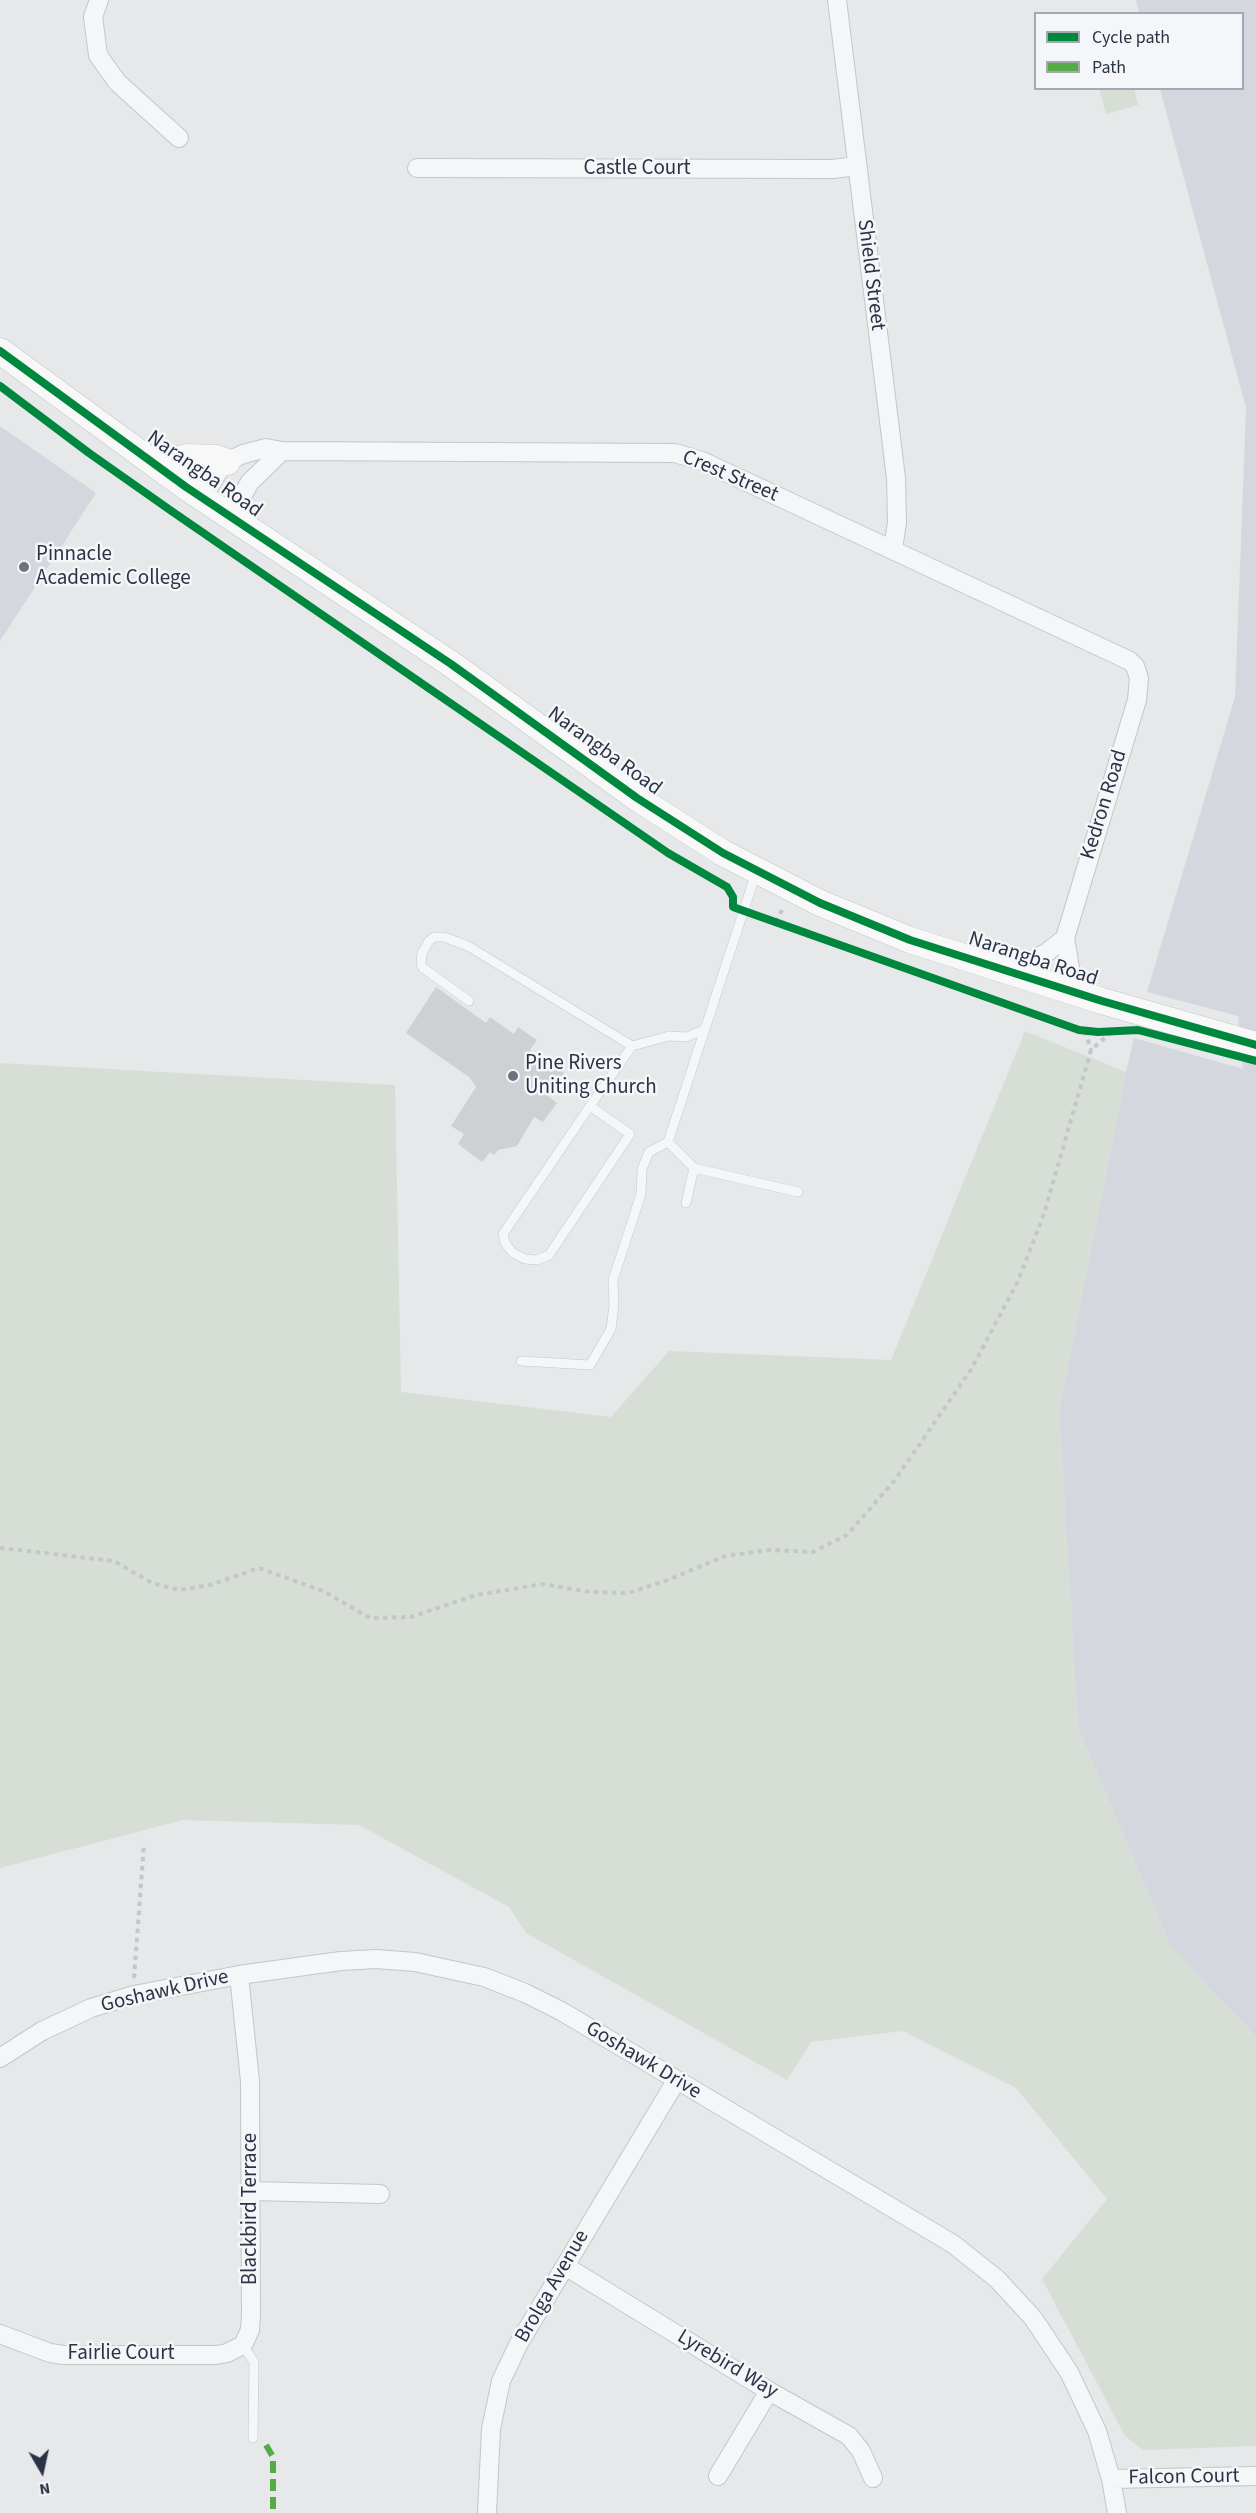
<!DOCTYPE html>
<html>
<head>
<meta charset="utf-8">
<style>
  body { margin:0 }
  #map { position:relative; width:1256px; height:2513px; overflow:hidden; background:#e6e8ea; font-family:"Source Sans 3",sans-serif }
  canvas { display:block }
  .legend { position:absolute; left:1034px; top:12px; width:210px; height:78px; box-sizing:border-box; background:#f4f6f9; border:2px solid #a4a8b1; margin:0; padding:8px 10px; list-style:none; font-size:18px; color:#2b3445 }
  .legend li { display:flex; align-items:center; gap:12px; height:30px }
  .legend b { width:30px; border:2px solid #a4a8b1 }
  .north { position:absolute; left:12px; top:2441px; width:60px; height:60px; -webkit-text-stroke:4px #f4f6f9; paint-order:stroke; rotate:171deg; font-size:16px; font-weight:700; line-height:24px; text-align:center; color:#2b3445 }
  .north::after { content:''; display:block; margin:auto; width:21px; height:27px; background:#2b3445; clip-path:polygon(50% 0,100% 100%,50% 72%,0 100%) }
</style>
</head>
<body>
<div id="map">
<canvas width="1256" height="2513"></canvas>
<ul class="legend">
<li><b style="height:8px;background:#00873e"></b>Cycle path</li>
<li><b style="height:8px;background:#54ac47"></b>Path</li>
</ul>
<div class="north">N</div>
</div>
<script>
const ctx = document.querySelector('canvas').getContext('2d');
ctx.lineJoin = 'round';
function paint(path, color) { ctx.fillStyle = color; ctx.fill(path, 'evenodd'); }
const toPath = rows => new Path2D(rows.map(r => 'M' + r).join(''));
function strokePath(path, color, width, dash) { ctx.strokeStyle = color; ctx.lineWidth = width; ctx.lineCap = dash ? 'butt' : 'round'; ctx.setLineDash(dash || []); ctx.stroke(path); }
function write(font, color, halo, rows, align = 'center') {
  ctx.font = font + ' "Source Sans 3",sans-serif'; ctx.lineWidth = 5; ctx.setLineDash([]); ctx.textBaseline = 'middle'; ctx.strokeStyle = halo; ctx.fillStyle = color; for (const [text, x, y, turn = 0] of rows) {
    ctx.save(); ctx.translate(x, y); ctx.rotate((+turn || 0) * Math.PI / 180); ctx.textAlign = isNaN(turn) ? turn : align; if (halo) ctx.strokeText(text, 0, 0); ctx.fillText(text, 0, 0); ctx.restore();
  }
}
const built = toPath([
  [1136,0,1256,0,1256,2044,1170,1945,1078,1728,1059,1411,1126,1072,1134,1038,1243,1069,1238,1016,1147,992,1235,697,1246,408,1160,89,1242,88,1242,14,1139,13],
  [0,426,96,493,0,641]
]);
const green = toPath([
  [1099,89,1134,89,1138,105,1106,114],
  [1025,1031,1126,1072,1059,1411,1078,1728,1170,1945,1256,2036,1256,2446,1143,2450,1125,2436,1042,2279,1107,2199,1016,2088,903,2031,811,2042,787,2080,526,1933,509,1907,359,1825,183,1820,0,1868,0,1063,395,1085,401,1392,611,1417,669,1351,891,1360]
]);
const building = toPath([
  [436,987,486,1023,490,1017,514,1034,518,1027,537,1040,530,1050,564,1073,548,1096,557,1103,543,1122,534,1117,517,1146,498,1150,494,1155,490,1152,482,1162,458,1144,464,1134,451,1126,476,1087,469,1077,406,1033]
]);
const path = toPath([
  [776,922,782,910],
  [1085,1031,1091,1050],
  [0,1548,114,1561,152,1583,179,1590,210,1585,259,1568,323,1591,370,1618,411,1617,476,1595,543,1584,590,1592,628,1593,668,1580,725,1556,769,1550,813,1552,847,1535,895,1480,972,1368,1018,1281,1044,1214,1091,1050,1114,1030],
  [134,1978,144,1844]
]);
const lane = toPath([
  [469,1001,423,968,421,964,422,953,429,941,434,937,444,937,468,946,632,1046],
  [590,1106,503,1234,505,1243,513,1253,525,1259,537,1260,549,1255,630,1134,590,1106,632,1046,669,1036,687,1037,705,1029],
  [668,1142,694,1168,686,1203],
  [694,1168,798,1192],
  [521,1361,590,1365,611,1329,614,1305,613,1280,641,1194,642,1169,649,1152,668,1142,756,873],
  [243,2345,254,2362,253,2438]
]);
const street = toPath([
  [99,0,93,17,98,55,117,82,179,138],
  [837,0,896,478,897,522,893,549],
  [417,168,833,169,856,166],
  [203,497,220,469,227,462,243,454,266,448,282,451,675,453,702,461,1130,661,1135,666,1139,678,1137,700,1065,938,1074,992],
  [231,516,250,482,282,451],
  [1009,972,1046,953,1065,938],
  [0,2058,42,2031,91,2008,134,1995,239,1975,341,1961,376,1959,415,1962,484,1977,525,1993,561,2011,953,2244,997,2279,1033,2318,1069,2372,1097,2431,1111,2479,1117,2513],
  [251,2191,380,2194],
  [565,2266,769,2391,849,2436,861,2451,873,2478],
  [0,2334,50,2353,64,2355,216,2355,227,2353,243,2345,250,2330,251,2315,250,2081,239,1975],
  [718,2476,769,2391],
  [1111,2479,1256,2476],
  [487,2513,491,2429,501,2381,519,2343,676,2081]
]);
const secondary = toPath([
  [0,351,186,487,451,664,637,798,723,853,820,903,910,940,1102,1001,1256,1045],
  [156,464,188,457,216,458,227,462]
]);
const quiet = toPath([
  [266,2445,273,2457,273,2513]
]);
const cycleway = toPath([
  [0,351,186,487,451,664,637,798,723,853,820,903,910,940,1102,1001,1256,1045],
  [0,386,89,453,170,510,668,853,727,887,733,897,733,907,1079,1030,1098,1032,1138,1030,1256,1061]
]);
const markers = [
  [24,567,6,"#6c737f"],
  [513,1076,6,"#6c737f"]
];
const streetNames = [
  ["Castle Court",637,169],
  ["Shield Street",870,275,83],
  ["Narangba Road",204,475,35],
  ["Crest Street",730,477,23],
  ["Narangba Road",604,752,36],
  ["Kedron Road",1105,805,-73],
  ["Narangba Road",1033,960,18],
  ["Goshawk Drive",165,1992,-13],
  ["Goshawk Drive",643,2061,31],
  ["Blackbird Terrace",251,2209,-90],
  ["Brolga Avenue",553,2287,-60],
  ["Fairlie Court",121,2354],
  ["Lyrebird Way",727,2365,31],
  ["Falcon Court",1184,2478,-1]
];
const poiNames = [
  ["Pinnacle",36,555],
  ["Academic College",36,579],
  ["Pine Rivers",525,1064],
  ["Uniting Church",525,1088]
];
paint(built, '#d4d7dd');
paint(green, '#d6ded6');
paint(building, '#ced0d3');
strokePath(lane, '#c4c6c8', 10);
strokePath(street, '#c4c6c8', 20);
strokePath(secondary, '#c4c6c8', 27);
strokePath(path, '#c5c6ca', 4, [4.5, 4.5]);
strokePath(lane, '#f5f6f7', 9);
strokePath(street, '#f5f6f7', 18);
strokePath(secondary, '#f8f8f8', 26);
strokePath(quiet, '#54ac47', 6, [12, 6]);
strokePath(cycleway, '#00873e', 8);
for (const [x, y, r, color] of markers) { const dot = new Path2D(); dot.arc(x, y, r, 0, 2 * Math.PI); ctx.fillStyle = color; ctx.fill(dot); strokePath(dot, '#f4f6f9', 2); }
write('21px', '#2b3445', '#f4f6f9', streetNames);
write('21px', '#2b3445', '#f4f6f9', poiNames, 'left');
</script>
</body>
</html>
